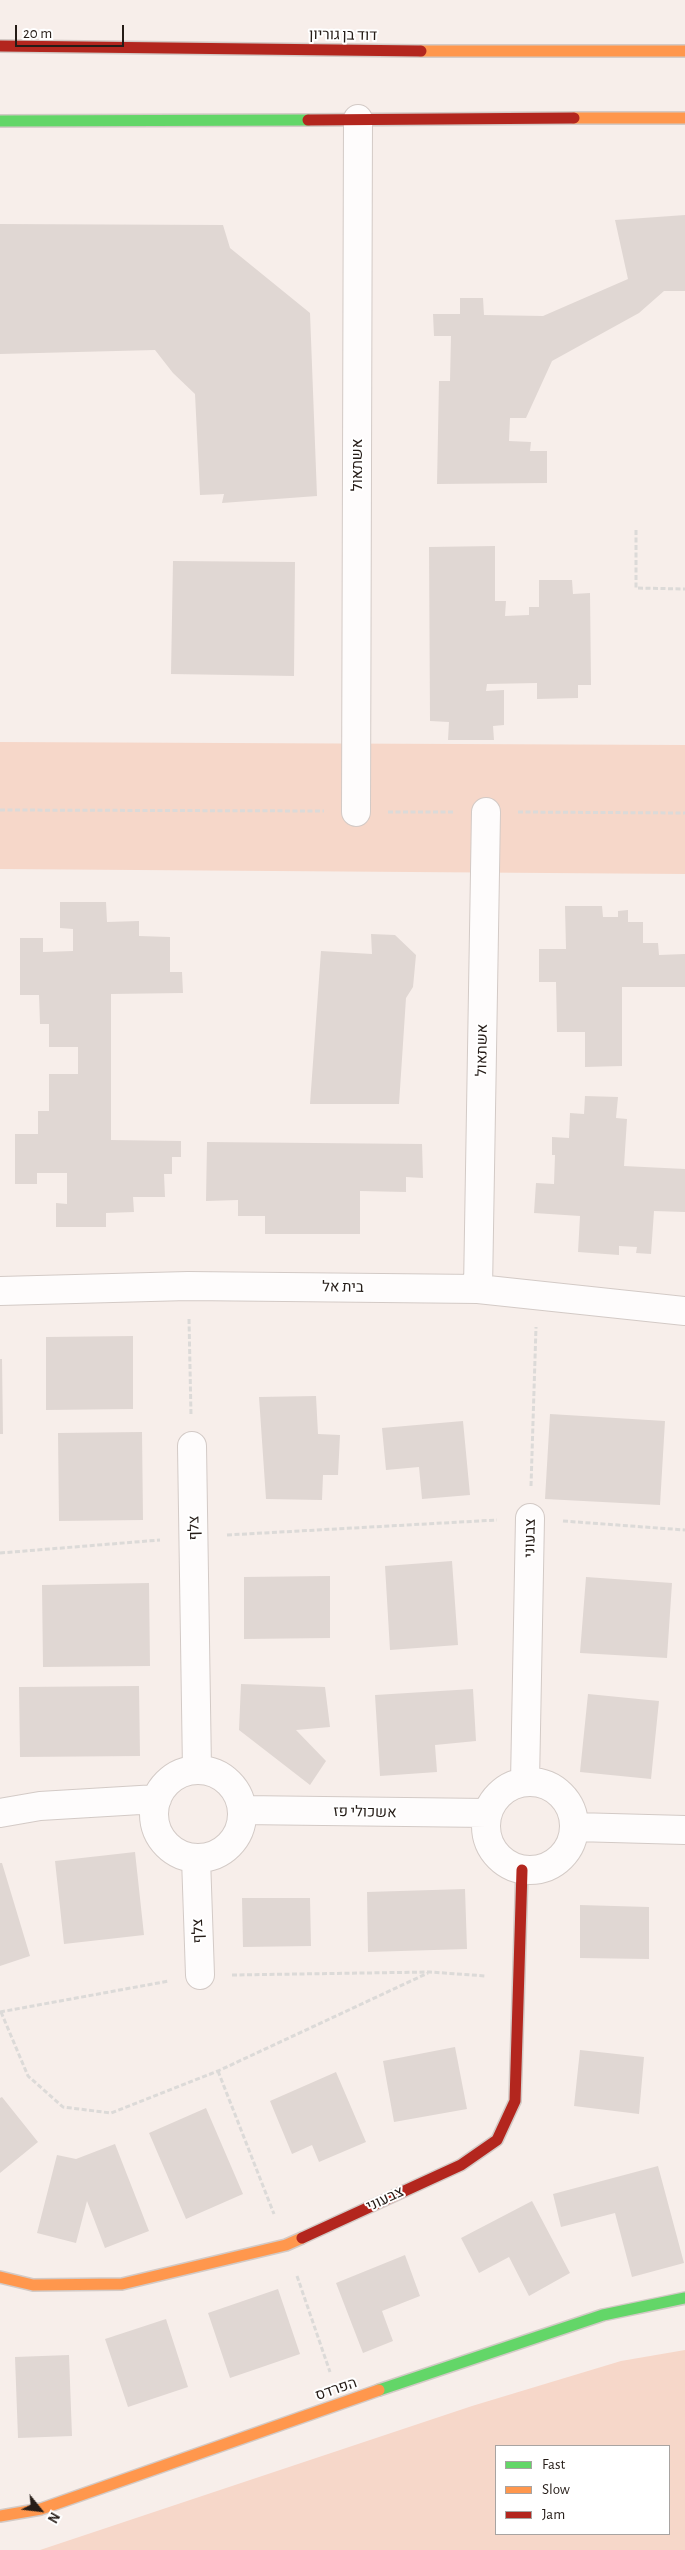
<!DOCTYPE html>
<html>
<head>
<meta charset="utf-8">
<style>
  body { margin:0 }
  #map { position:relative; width:685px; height:2550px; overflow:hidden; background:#f7eeea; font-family:"Alegreya Sans",sans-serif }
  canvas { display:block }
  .legend { position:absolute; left:495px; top:2445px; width:175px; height:90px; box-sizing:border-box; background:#fff; border:1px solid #a8a4a2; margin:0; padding:6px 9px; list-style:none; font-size:15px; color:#251c17 }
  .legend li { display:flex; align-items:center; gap:10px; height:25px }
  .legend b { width:25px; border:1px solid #a8a4a2 }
  .north { position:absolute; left:15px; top:2485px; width:50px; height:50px; -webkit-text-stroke:4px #fff; paint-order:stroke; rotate:119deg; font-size:14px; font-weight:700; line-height:20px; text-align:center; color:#251c17 }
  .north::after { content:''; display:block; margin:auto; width:18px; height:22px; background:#251c17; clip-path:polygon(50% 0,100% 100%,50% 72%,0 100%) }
  .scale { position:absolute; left:15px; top:25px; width:109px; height:22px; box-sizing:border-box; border:2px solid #251c17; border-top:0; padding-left:6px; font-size:15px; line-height:18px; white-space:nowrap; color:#251c17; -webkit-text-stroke:4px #fff; paint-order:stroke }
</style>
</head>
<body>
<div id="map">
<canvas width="685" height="2550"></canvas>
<ul class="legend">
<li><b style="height:6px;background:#63d668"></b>Fast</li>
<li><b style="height:6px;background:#ff974d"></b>Slow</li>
<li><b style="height:6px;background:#b3261e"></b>Jam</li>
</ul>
<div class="north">N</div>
<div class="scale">20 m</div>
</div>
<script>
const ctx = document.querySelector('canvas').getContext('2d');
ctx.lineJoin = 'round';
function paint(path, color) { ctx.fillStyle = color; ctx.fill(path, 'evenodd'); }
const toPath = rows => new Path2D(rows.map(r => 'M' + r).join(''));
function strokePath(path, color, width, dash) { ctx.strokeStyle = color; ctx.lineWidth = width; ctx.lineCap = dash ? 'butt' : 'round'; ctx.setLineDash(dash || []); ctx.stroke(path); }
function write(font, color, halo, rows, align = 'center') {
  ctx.font = font + ' "Alegreya Sans",Heebo,sans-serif'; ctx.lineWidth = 4; ctx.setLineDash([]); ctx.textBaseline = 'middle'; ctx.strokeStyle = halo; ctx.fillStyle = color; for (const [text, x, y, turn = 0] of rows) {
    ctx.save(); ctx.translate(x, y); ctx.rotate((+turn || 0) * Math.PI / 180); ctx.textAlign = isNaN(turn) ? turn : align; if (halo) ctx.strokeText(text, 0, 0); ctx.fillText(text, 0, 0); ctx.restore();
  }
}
const green = toPath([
  [0,742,685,745,685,874,0,869],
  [685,2350,685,2550,40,2550,472,2406,621,2361],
  [669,2446,669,2534,496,2534,496,2446]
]);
const building = toPath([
  [685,215,685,291,664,291,639,313,552,361,526,418,510,418,509,441,531,442,530,451,547,451,547,483,437,484,439,381,450,381,451,336,434,336,433,314,460,314,460,298,483,298,484,315,543,316,628,279,615,220],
  [0,224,223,225,230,248,310,313,317,496,222,503,224,494,200,495,195,394,173,373,155,350,0,354],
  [495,546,495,601,506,601,505,616,529,615,529,607,539,607,539,580,572,580,573,594,590,593,591,685,578,685,578,698,537,699,537,683,487,684,486,691,504,690,504,725,493,726,494,740,448,740,449,722,430,721,429,547],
  [173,561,295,562,294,676,171,674],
  [60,902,106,902,107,922,139,921,139,936,170,937,170,972,182,972,183,993,111,994,111,1140,181,1141,181,1157,172,1157,172,1174,164,1174,165,1197,133,1197,134,1212,106,1213,106,1227,56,1227,56,1203,67,1204,67,1173,37,1173,37,1184,15,1184,15,1134,38,1134,38,1111,49,1111,49,1074,78,1074,78,1047,49,1047,49,1024,40,1024,39,995,20,995,20,938,43,938,43,952,73,951,73,929,60,928],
  [565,906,602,906,603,917,618,917,618,911,628,910,628,922,643,922,643,943,658,943,659,955,685,954,685,987,622,987,622,1066,585,1067,585,1032,557,1032,556,982,539,982,539,949,566,949],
  [371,934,395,935,416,955,413,987,406,998,399,1104,310,1104,321,951,372,954],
  [585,1096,618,1097,616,1118,627,1119,624,1166,685,1169,685,1212,654,1211,651,1254,636,1253,637,1247,619,1246,619,1255,578,1252,580,1216,534,1213,536,1183,554,1184,555,1155,552,1155,552,1137,569,1138,570,1113,584,1114],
  [207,1142,422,1144,423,1178,406,1177,406,1192,360,1191,360,1234,265,1234,265,1216,238,1216,238,1200,206,1201],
  [133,1336,133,1409,46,1410,46,1337],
  [0,1359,2,1359,3,1434,0,1434],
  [316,1396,318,1434,340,1435,338,1475,323,1475,322,1500,266,1499,259,1397],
  [550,1414,665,1421,660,1505,545,1499],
  [463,1421,470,1495,422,1499,419,1467,386,1470,382,1428],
  [142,1432,143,1520,59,1521,58,1433],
  [452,1561,458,1645,390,1650,385,1566],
  [330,1576,330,1638,244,1639,244,1577],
  [586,1577,672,1583,667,1658,580,1653],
  [149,1583,150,1666,43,1667,42,1585],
  [241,1684,325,1687,330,1727,296,1730,326,1761,310,1785,239,1730],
  [139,1686,140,1756,20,1757,19,1687],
  [473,1689,476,1741,435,1745,437,1772,380,1776,375,1695],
  [588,1694,659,1701,651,1779,580,1772],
  [135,1852,144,1935,64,1944,55,1861],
  [0,1863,2,1863,30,1956,0,1966],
  [465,1889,467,1949,368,1952,367,1892],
  [242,1898,310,1898,311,1946,243,1947],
  [580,1905,649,1907,649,1959,580,1958],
  [455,2047,467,2109,394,2122,383,2061],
  [580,2050,644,2057,639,2114,574,2106],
  [336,2072,366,2142,319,2162,312,2145,292,2154,270,2101],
  [2,2097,38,2142,0,2173,0,2098],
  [206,2108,243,2194,186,2219,149,2133],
  [115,2144,149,2231,105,2248,87,2201,76,2243,37,2233,57,2155,76,2159],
  [658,2166,684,2263,632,2277,615,2213,561,2227,553,2194],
  [532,2201,570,2273,529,2296,509,2257,479,2273,461,2238],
  [405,2255,420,2296,382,2311,393,2341,363,2353,336,2283],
  [278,2289,300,2354,230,2378,208,2313],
  [166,2319,188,2387,128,2407,105,2339],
  [69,2355,72,2436,18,2438,15,2357]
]);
const path = toPath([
  [636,530,636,588,685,589],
  [0,810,324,811],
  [388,812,454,812],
  [518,812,685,813],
  [189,1319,191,1415],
  [531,1486,536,1327],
  [563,1521,685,1530],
  [227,1535,497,1520],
  [0,1553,160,1540],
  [232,1975,430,1972,486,1976],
  [0,2012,169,1981],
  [1,2012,28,2076,63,2107,111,2113,218,2071,428,1973],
  [218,2071,274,2214],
  [297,2276,330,2372]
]);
const street = toPath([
  [356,812,358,119],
  [478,1289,486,812],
  [0,1291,188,1286,478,1289,685,1311],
  [192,1446,197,1770],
  '154 1814a44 44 0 1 1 88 0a44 44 0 1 1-88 0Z',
  '486 1826a44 44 0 1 1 88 0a44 44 0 1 1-88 0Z',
  [525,1782,530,1518],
  [242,1810,487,1813],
  [0,1813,40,1806,157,1799],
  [575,1827,685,1830],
  [196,1858,200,1975]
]);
const fast = toPath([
  [0,121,308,120],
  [379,2390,603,2315,685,2298]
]);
const slow = toPath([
  [421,51,685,51],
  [574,118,685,118],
  [0,2277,33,2285,122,2284,286,2245,302,2238],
  [0,2516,41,2509,379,2390]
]);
const jam = toPath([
  [0,46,421,51],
  [308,120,574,118],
  [302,2238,461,2165,497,2140,515,2101,522,1870]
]);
const streetNames = [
  ["דוד בן גוריון",343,35,1],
  ["אשתאול",357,465,-90],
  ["אשתאול",482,1050,-89],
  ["בית אל",343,1287,1],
  ["צלף",194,1528,-91],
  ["צבעוני",530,1538,-89],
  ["אשכולי פז",365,1812,1],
  ["צלף",198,1931,-92],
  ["צבעוני",385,2199,-25],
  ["הפרדס",336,2389,-19]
];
paint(green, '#f6d7c9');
paint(building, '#e0d7d3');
strokePath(street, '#d3cac6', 30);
strokePath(fast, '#d3cac6', 14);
strokePath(slow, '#d3cac6', 14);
strokePath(jam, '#d3cac6', 14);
strokePath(path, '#dcdad8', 3, [5, 2.5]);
strokePath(street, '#fefcfc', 28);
strokePath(fast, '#63d668', 11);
strokePath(slow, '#ff974d', 11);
strokePath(jam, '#b3261e', 11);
write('15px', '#251c17', '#fff', streetNames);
</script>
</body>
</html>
